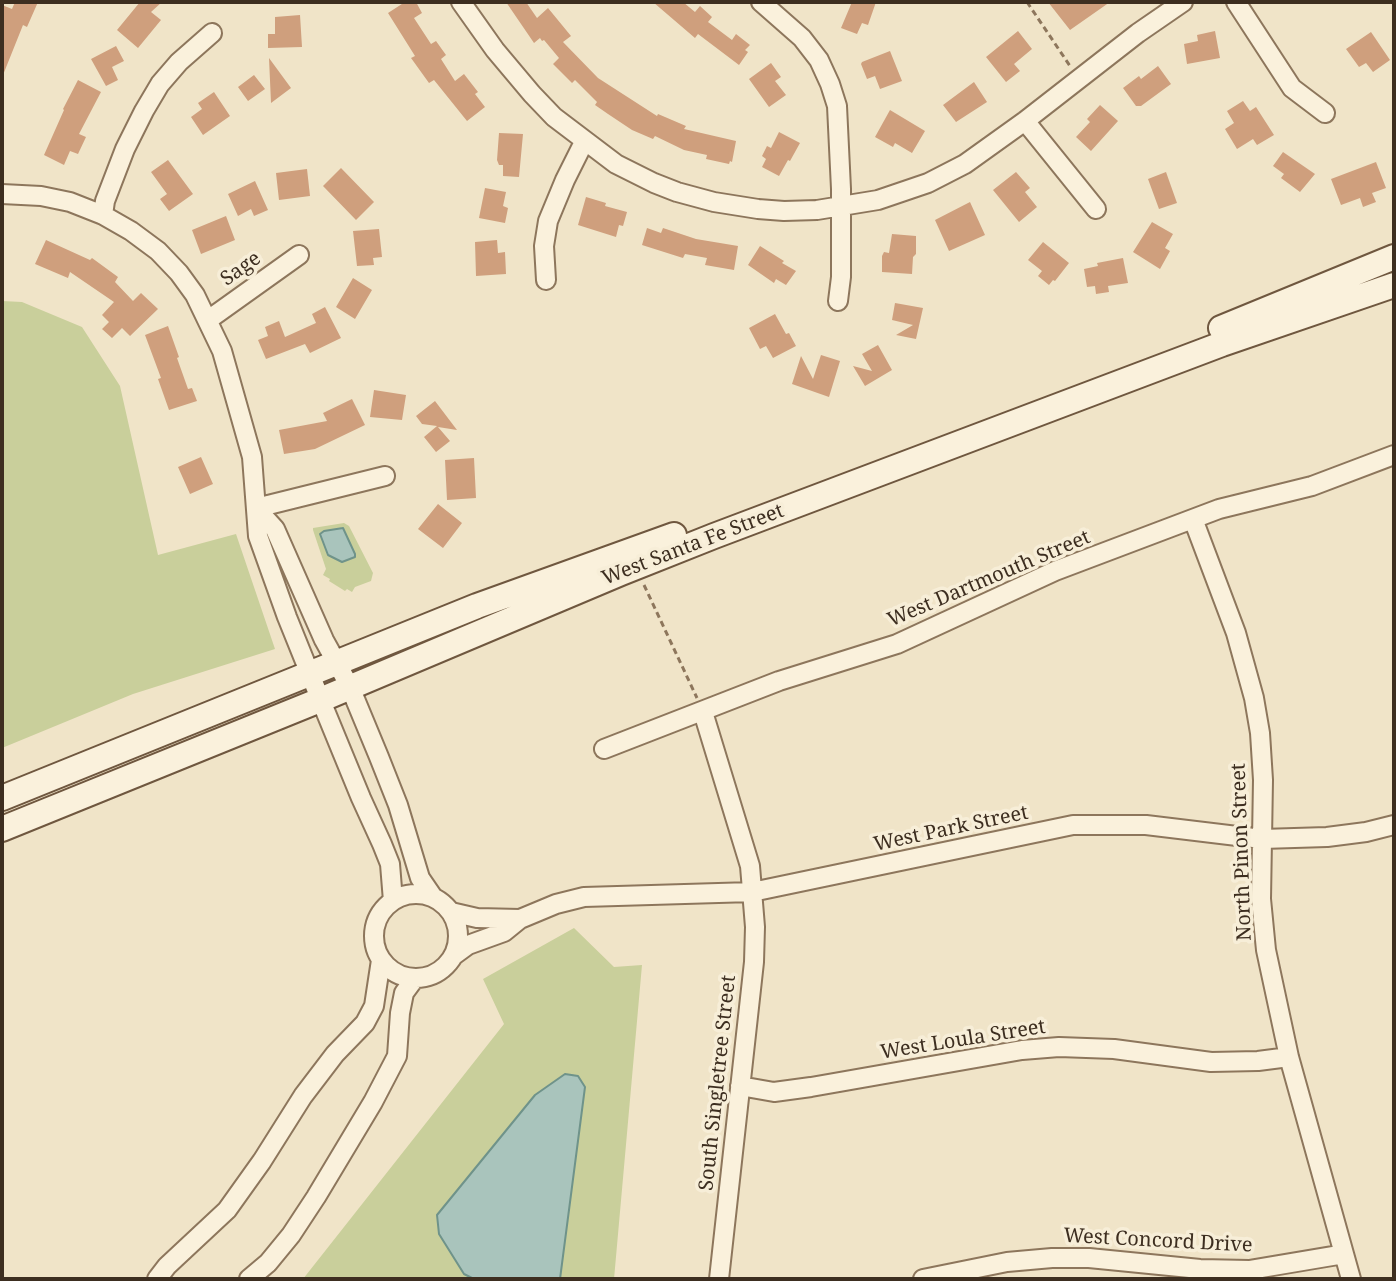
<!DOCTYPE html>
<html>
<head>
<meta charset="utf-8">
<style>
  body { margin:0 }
  #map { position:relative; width:1396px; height:1281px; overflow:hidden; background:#f0e4c8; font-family:"Noto Serif",serif }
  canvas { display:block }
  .frame { position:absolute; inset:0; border:4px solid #3d2e20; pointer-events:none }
</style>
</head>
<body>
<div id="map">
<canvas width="1396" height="1281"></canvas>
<div class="frame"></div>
</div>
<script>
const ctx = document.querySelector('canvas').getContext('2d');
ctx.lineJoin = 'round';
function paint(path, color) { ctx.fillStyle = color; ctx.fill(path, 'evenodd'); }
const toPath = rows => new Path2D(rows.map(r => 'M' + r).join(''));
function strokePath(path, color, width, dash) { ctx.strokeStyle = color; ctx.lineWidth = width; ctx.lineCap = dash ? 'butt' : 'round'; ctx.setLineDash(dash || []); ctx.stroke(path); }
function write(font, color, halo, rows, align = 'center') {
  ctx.font = font + ' "Noto Serif",serif'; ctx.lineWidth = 7; ctx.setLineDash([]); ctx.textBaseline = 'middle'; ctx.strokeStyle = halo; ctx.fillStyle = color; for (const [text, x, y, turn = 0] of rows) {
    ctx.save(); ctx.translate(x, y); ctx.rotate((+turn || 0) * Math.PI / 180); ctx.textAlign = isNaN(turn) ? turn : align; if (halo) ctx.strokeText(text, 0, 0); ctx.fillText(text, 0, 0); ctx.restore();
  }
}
const green = toPath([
  [2,301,22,302,82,327,120,386,158,555,236,534,275,649,133,694,2,748],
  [344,523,349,526,373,573,371,581,355,587,352,592,347,589,345,591,329,581,330,579,323,575,326,569,313,530,313,528],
  [574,928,614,967,642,965,614,1279,560,1279,585,1087,464,1274,474,1279,303,1279,504,1024,483,979]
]);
const water = toPath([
  [343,528,355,554,355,557,342,562,328,555,320,534,324,531,343,528],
  [565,1074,578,1076,585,1087,560,1279,474,1279,464,1274,439,1234,437,1215,535,1095,565,1074]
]);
const building = toPath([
  [15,2,38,2,27,27,23,25,3,75,2,5,12,9],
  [140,2,162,2,151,12,161,20,138,48,117,30],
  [405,2,416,2,422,13,414,18,431,44,436,41,446,55,441,59,455,81,464,74,478,92,475,94,485,107,467,121,434,80,429,83,411,58,415,56,388,13],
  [506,2,526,2,537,18,548,8,571,36,563,42,598,78,657,116,658,114,686,126,684,129,736,141,732,162,730,161,729,164,706,159,707,155,684,150,655,136,653,139,632,130,608,114,595,105,597,102,575,80,572,83,553,64,559,58,544,40,542,41,540,38,534,43],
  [653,2,683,2,695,12,700,6,712,17,708,22,732,40,736,34,750,45,745,50,748,52,739,65,698,34,695,38],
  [852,2,876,2,868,25,862,23,857,34,841,28],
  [1048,2,1110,2,1070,30],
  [300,15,302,47,268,48,268,34,275,34,275,17],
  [1018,31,1032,49,1014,64,1020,71,1006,82,986,57],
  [1215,31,1220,58,1187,64,1184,44,1198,41,1197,35],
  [1371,32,1390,60,1373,72,1366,63,1359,67,1346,49],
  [116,46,124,61,112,67,118,80,106,86,91,59],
  [890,51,902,81,880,89,875,76,867,79,861,64,862,62],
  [269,58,291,88,271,103],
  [771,63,781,77,775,81,786,95,769,107,749,79],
  [1158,66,1171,84,1141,106,1136,106,1123,88,1139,76,1141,79],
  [254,75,265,89,248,101,238,87],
  [78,80,101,92,79,134,86,137,78,154,70,151,64,165,44,155,64,110,63,109],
  [974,82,987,102,956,122,943,105],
  [214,92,230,116,203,135,191,117,202,109,198,103],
  [1243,101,1250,111,1256,107,1274,135,1257,145,1253,139,1237,149,1225,129,1234,123,1227,111],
  [1100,105,1118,121,1091,151,1076,137,1090,122,1087,119],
  [890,110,925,131,912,153,895,143,893,147,875,137],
  [779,132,800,143,790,161,788,160,779,176,762,167,766,159,762,156,767,146,771,148],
  [499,133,523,134,519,177,503,176,503,165,499,165,497,160],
  [1283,152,1315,174,1300,192,1281,178,1284,174,1273,166],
  [168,160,193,194,169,211,160,199,167,194,151,172],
  [1376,162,1386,188,1372,193,1376,202,1363,207,1360,198,1341,205,1331,179],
  [341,168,374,202,356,220,323,186],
  [307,169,310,196,279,200,276,173],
  [1016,172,1030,188,1025,192,1037,207,1019,222,993,190],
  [1166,172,1177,203,1159,209,1148,179],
  [255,181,268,210,254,216,251,209,238,216,228,194],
  [485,188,506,192,503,206,508,208,505,223,479,218],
  [586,197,606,203,605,206,627,212,623,226,619,225,616,237,578,225],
  [970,202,985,235,949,251,935,220],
  [226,216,235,240,201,254,192,230],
  [1152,222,1173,234,1165,248,1170,251,1160,269,1133,252],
  [647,228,661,233,663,228,696,239,738,246,734,270,705,265,707,258,685,254,683,258,642,245],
  [379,229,382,257,373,258,374,265,357,266,353,231],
  [892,234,916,236,916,254,913,257,912,274,882,272,882,256,884,252,889,253],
  [46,240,90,260,92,258,118,277,115,282,133,301,141,293,158,309,130,336,122,328,112,338,102,329,109,322,102,315,114,302,70,272,68,278,35,264],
  [497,240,498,253,505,252,506,274,476,276,475,242],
  [1043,242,1069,263,1055,281,1053,280,1049,285,1038,276,1042,271,1028,260],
  [760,246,784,261,782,263,796,271,786,285,776,279,774,283,748,265],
  [1123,258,1128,283,1108,286,1109,292,1096,294,1095,286,1087,287,1084,269,1098,266,1097,263],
  [353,278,372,290,355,319,336,307],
  [895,303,923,308,916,339,896,335,913,325,892,320],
  [325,307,341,338,310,353,305,344,266,359,258,340,268,336,265,327,279,321,285,337,316,323,312,314],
  [775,314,786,334,789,333,796,346,773,358,766,346,760,349,749,328],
  [168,326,179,357,177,358,188,389,192,388,197,401,169,410,158,379,161,378,145,335],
  [878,345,892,370,865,386,853,366,872,371,862,354],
  [821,355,840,361,829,397,792,384,801,356,813,379],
  [374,390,406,395,402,420,370,417],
  [352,399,365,425,315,449,284,454,279,430,327,421,323,413],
  [435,401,457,430,438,427,450,441,436,452,424,437,437,426,422,424,416,416],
  [201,457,213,484,190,494,178,467],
  [474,458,476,498,447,500,445,460],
  [438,504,462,523,443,548,418,529]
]);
const path = toPath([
  [1027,2,1070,66],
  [644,585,697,698]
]);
const street = toPath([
  [461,2,495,50,532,94,554,117,616,164,654,183,677,192,714,202,758,209,784,211,817,210,878,200,928,183,965,164,1025,121,1138,33,1183,2],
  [761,2,802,38,819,60,830,84,837,106,841,189,841,277,838,301],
  [1236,2,1292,88,1325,113],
  [1025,121,1096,209],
  [2,194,41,196,70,202,103,215,131,231,158,251,179,273,195,295,222,351,252,457,258,536,287,617,310,674,361,798,382,844,390,864,393,901],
  [103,215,105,201,125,149,144,111,160,84,179,62,212,33],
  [546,280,544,246,548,221,565,180,584,142],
  [208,320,299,255],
  [256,508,275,529,324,640,350,687,379,757,398,805,420,878,433,897],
  [256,508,385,476],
  [1193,519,1236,633,1254,698,1260,733,1263,780,1261,899,1266,950,1289,1057,1351,1279],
  [703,712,750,866,755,927,754,962,719,1279],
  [604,749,779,681,897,644,1055,571,1219,509,1312,486,1394,455],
  '374 936a42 42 0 1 1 84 0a42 42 0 1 1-84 0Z',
  [451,912,477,918,520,919],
  [453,956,468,945,504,932,520,919,556,904,584,897,752,892,1073,825,1146,825,1262,839,1327,837,1366,832,1394,825],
  [740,1086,774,1092,811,1087,1022,1050,1059,1047,1114,1049,1211,1062,1258,1061,1289,1057],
  [157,1279,167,1266,227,1210,262,1161,303,1096,335,1054,365,1023,374,1006,381,960],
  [249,1279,268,1263,291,1235,316,1197,373,1102,397,1056,400,1013,404,993,415,978],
  [923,1279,1007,1262,1052,1258,1089,1258,1200,1269,1249,1270,1344,1254]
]);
const secondary = toPath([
  [1221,328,1394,257],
  [2,798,477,606,674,535],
  [2,829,320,700,621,573,714,536,1222,344,1394,285]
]);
const streetNames = [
  ["Sage",241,269,-35],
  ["West Santa Fe Street",693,545,-21],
  ["West Dartmouth Street",989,579,-23],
  ["West Park Street",951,829,-12],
  ["North Pinon Street",1242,852,-92],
  ["West Loula Street",963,1040,-9],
  ["South Singletree Street",718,1083,-84],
  ["West Concord Drive",1158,1241,3]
];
paint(green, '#c9cf9b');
paint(water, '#a9c4bc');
strokePath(water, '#6f938a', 2);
paint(building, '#cf9f7d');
strokePath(street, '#8d765c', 22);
strokePath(secondary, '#6f573f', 28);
strokePath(path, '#8d765c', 3, [6, 4]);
strokePath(street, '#faf1dc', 18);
strokePath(secondary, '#faf1dc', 24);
write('20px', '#3d2e20', '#f7eed8', streetNames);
</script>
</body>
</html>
